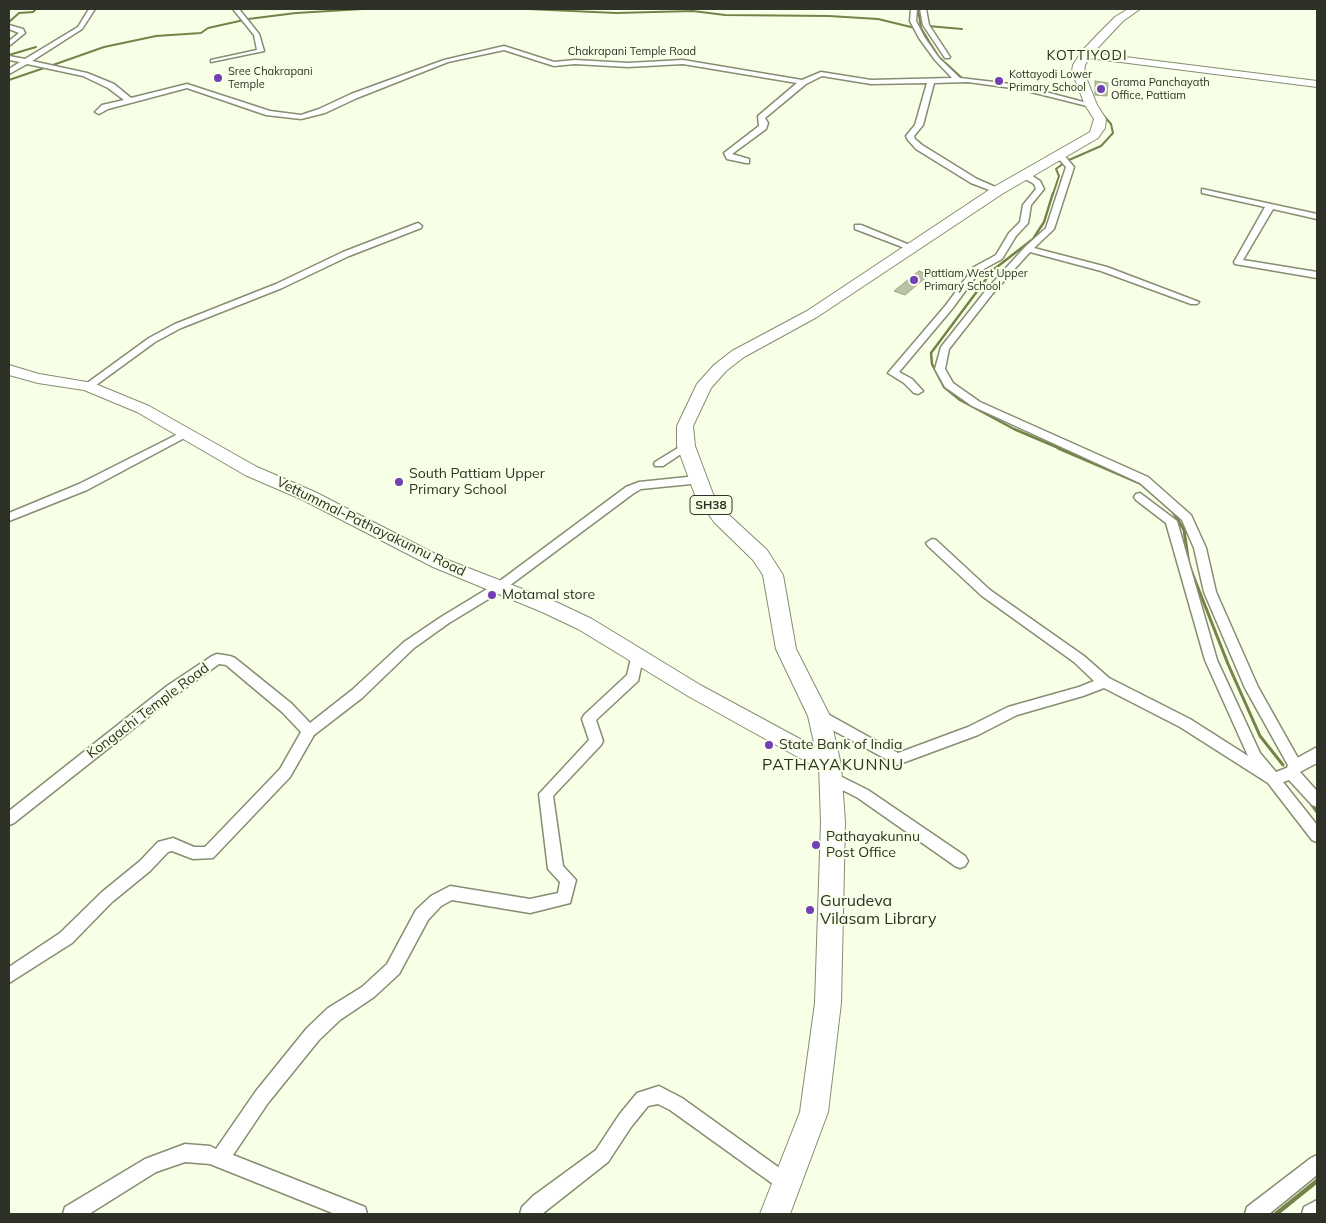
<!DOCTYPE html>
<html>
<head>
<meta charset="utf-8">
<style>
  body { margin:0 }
  #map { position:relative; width:1326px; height:1223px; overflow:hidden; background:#f8ffe7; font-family:Mulish,sans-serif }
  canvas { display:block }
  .frame { position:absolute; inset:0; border:10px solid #2e3125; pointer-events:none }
</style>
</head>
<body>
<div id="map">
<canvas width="1326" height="1223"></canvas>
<div class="frame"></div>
</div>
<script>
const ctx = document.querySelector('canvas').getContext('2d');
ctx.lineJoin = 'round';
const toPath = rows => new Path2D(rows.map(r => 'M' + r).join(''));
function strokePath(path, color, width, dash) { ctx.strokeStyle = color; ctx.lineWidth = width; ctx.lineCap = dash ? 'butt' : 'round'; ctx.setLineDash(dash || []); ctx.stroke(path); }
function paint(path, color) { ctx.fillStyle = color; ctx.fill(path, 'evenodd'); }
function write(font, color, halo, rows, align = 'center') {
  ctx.font = font + ' Mulish,sans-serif'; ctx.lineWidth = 4; ctx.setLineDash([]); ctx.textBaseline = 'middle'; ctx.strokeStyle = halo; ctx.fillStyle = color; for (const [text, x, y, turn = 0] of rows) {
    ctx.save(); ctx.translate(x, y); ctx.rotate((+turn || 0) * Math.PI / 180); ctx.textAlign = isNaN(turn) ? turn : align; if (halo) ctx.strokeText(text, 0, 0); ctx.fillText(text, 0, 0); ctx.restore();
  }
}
const streamFar3 = toPath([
  [528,9,616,13,693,11,725,15,829,16,878,19,915,28],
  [918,9,921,28,930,43,939,57,963,79],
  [248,19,296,13,363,9],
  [9,22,19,13,33,12,36,9],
  [928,26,962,29],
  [9,55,36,47],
  [53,65,104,47,156,36,201,33,208,28,244,20],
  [9,80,47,67],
  [1007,87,1026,90],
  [1069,160,1101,146,1113,133,1111,124,1097,108],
  [1053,194,1059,176,1056,169,1064,163]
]);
const streamFar2 = toPath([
  [1053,193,1044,222,1033,239,993,270,931,353,932,364,944,387,960,400,1014,429,1061,449]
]);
const streamFar1 = toPath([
  [1058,448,1142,484],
  [1173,512,1184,530,1189,565,1228,664,1260,736,1283,765]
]);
const stream = toPath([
  [1312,804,1317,811],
  [1276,1214,1317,1181]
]);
const building = toPath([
  [1095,81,1108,83,1107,96,1095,95,1095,81],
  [919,271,929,275,905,295,894,291,919,271]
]);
const minor = toPath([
  [89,9,95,9,82,29,32,61,87,73,114,84,131,98,187,84,270,111,301,115,319,109,351,94,444,60,504,46,554,62,575,60,628,63,683,60,802,80,821,72,871,80,952,78,935,60,919,38,910,21,911,9,917,9,916,21,925,38,939,58,960,78,1019,85,1095,105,1091,107,1019,89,968,82,934,83,923,125,914,136,915,139,922,145,977,179,1000,189,1000,193,997,193,971,183,916,149,908,140,906,136,915,125,927,83,871,84,822,76,806,84,765,118,768,123,766,129,732,154,749,159,749,163,746,163,727,159,724,153,759,126,758,116,797,83,683,64,628,67,575,64,554,66,504,50,448,62,357,98,325,113,301,119,266,115,187,88,108,109,99,114,95,112,102,105,124,100,108,88,83,76,27,64,9,74,9,69,20,62,9,60,9,56,25,59,78,27,89,9],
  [233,9,239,9,259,34,264,51,211,62,211,60,257,50,254,35,233,9],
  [920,9,926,9,929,25,950,57,949,58,945,58,923,25,920,9],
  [9,25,23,29,25,33,9,46,9,41,19,33,9,29,9,25],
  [1057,154,1063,154,1074,167,1054,229,1034,248,1107,267,1199,302,1197,304,1191,304,1101,271,1030,252,993,293,949,349,945,369,953,383,980,402,1148,477,1191,515,1206,548,1216,592,1258,687,1303,767,1300,772,1317,791,1317,807,1312,805,1289,780,1283,782,1317,825,1317,842,1312,840,1268,783,1180,727,1104,688,1083,696,1017,715,978,735,897,765,814,720,812,716,814,712,819,711,824,712,898,753,968,727,1008,707,1079,687,1094,681,1074,662,982,596,928,546,926,543,932,539,936,540,990,590,1084,656,1109,678,1190,719,1248,756,1205,660,1166,523,1136,500,1134,497,1136,494,1140,493,1177,521,1217,660,1260,753,1276,772,1289,767,1245,688,1204,592,1194,548,1182,520,1140,483,972,406,945,387,935,369,941,347,987,289,1025,247,1046,228,1066,167,1056,156,1057,154],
  [1022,173,1028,173,1040,181,1044,189,1031,205,1028,223,1016,236,1002,259,980,271,952,309,899,372,912,379,923,391,918,394,914,393,904,383,888,373,946,305,974,267,996,255,1009,233,1020,222,1023,205,1036,189,1034,184,1022,177,1022,173],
  [1202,189,1317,214,1317,219,1273,209,1243,260,1317,272,1317,278,1235,264,1234,262,1265,207,1202,193,1202,189],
  [418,223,422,226,421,228,349,256,282,288,181,328,155,342,92,388,88,389,83,386,149,338,175,324,276,284,343,252,418,223],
  [855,225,861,225,917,248,910,250,855,229,855,225],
  [186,430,190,431,191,433,190,435,87,490,9,521,9,513,79,484,186,430],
  [686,443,691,446,690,448,663,466,655,466,654,464,655,462,686,443],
  [697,476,703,480,701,483,641,489,634,493,505,589,449,623,414,648,362,698,314,735,290,777,213,858,193,859,172,851,168,852,150,871,112,902,72,943,9,983,9,967,60,933,102,892,140,861,158,842,173,838,194,847,205,847,280,769,301,732,282,712,226,665,219,664,177,694,14,823,9,825,9,811,167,686,212,656,217,654,230,656,235,658,292,704,310,723,352,690,404,642,441,617,497,583,626,487,639,482,697,476],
  [638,649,643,651,644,654,638,681,596,720,603,741,601,745,553,796,563,866,576,880,570,903,530,913,452,900,441,906,428,920,399,974,374,997,340,1020,319,1040,268,1103,233,1155,365,1207,367,1214,335,1214,210,1164,185,1162,156,1172,89,1214,63,1214,65,1207,145,1159,185,1144,210,1146,216,1149,256,1091,307,1028,328,1008,362,987,387,964,416,910,431,896,450,886,530,899,558,893,560,882,548,869,539,794,589,740,582,719,584,715,627,675,632,654,633,651,638,649],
  [830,771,868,790,965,856,968,861,965,866,960,868,955,866,858,798,825,781,823,777,825,773,830,771],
  [659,1086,682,1098,792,1177,795,1183,792,1189,786,1192,780,1189,670,1110,658,1104,648,1106,631,1127,608,1162,542,1214,520,1214,522,1207,533,1196,596,1150,619,1115,637,1093,659,1086],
  [1317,1155,1317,1175,1269,1214,1245,1214,1247,1207,1311,1158,1317,1155],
  [1317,1200,1317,1214,1302,1214,1304,1207,1317,1200]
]);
const tertiary = toPath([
  [1317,747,1317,763,1296,774,1290,772,1287,767,1290,762,1317,747]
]);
const secondary = toPath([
  [1085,52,1317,81,1317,87,1081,57,1080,55,1085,52],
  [9,365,39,374,93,383,149,406,257,467,315,492,445,559,556,602,592,619,702,686,837,759,841,765,837,771,830,774,823,771,688,696,578,629,542,612,433,567,303,500,245,475,137,412,84,390,38,383,9,375,9,365]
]);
const primary = toPath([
  [1128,9,1140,9,1123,21,1091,55,1085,65,1084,72,1097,105,1106,119,1105,128,1098,138,1002,194,817,317,744,357,726,371,711,388,693,426,695,446,713,494,728,514,767,550,783,575,796,649,830,716,841,765,845,822,841,1003,828,1112,790,1214,760,1214,800,1112,815,1003,821,822,819,765,808,716,776,649,763,575,753,560,714,522,695,495,677,446,677,426,697,384,714,365,732,351,807,311,992,188,1090,132,1094,119,1085,105,1072,72,1073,65,1082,51,1100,32,1115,17,1128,9]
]);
const markers = [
  [218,78,5,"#723fb6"],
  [999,81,5,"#723fb6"],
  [1101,89,5,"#723fb6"],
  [914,280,5,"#723fb6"],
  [399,482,5,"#723fb6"],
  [492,595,5,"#723fb6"],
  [769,745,5,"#723fb6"],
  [816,845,5,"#723fb6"],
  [810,910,5,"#723fb6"]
];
const farStreetnames = [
  ["Chakrapani Temple Road",632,52]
];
const farPoinames = [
  ["Sree Chakrapani",228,72],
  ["Temple",228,85],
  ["Kottayodi Lower",1009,75],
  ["Primary School",1009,88],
  ["Grama Panchayath",1111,83],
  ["Office, Pattiam",1111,96],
  ["Pattiam West Upper",924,274],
  ["Primary School",924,287]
];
const shields = [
  [711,505,42]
];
const shieldNames = [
  ["SH38",711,505]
];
const farQuarternames = [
  ["KOTTIYODI",1087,56]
];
const poiNames = [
  ["South Pattiam Upper",409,474],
  ["Primary School",409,490],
  ["Motamal store",502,595],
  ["State Bank of India",779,745],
  ["Pathayakunnu",826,837],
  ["Post Office",826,853]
];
const streetNames = [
  ["Vettummal-Pathayakunnu Road",371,527,26],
  ["Kongachi Temple Road",148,711,-37]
];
const quarterNames = [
  ["PATHAYAKUNNU",833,765]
];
const nearPoinames = [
  ["Gurudeva",820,901],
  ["Vilasam Library",820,919]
];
strokePath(streamFar3, '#758348', 2);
strokePath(streamFar2, '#758348', 2.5);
strokePath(streamFar1, '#758348', 3);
strokePath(stream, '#758348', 4.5);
paint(building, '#bbc3a6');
strokePath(building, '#9da489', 1);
strokePath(minor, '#868d72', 3);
strokePath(tertiary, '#868d72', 3);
strokePath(secondary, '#868d72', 2);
strokePath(primary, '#868d72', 2);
paint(minor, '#fff');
paint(tertiary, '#fff');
paint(secondary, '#fff');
paint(primary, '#fff');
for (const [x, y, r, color] of markers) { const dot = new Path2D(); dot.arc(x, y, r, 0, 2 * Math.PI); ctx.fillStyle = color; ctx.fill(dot); strokePath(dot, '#f8ffe7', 2); }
write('11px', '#2e3125', '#f8ffe7', farStreetnames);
write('11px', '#2e3125', '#f8ffe7', farPoinames, 'left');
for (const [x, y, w] of shields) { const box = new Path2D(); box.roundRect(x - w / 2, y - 9.5, w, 19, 4); ctx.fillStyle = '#f8ffe7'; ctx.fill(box); strokePath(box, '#2e3125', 1); }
write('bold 12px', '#2e3125', null, shieldNames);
ctx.letterSpacing = '1px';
write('14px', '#2c321a', '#f8ffe7', farQuarternames);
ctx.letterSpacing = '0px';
write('14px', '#2e3125', '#f8ffe7', poiNames, 'left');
write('14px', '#2e3125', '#f8ffe7', streetNames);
ctx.letterSpacing = '1px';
write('16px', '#2c321a', '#f8ffe7', quarterNames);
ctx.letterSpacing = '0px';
write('16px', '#2e3125', '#f8ffe7', nearPoinames, 'left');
</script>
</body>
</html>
